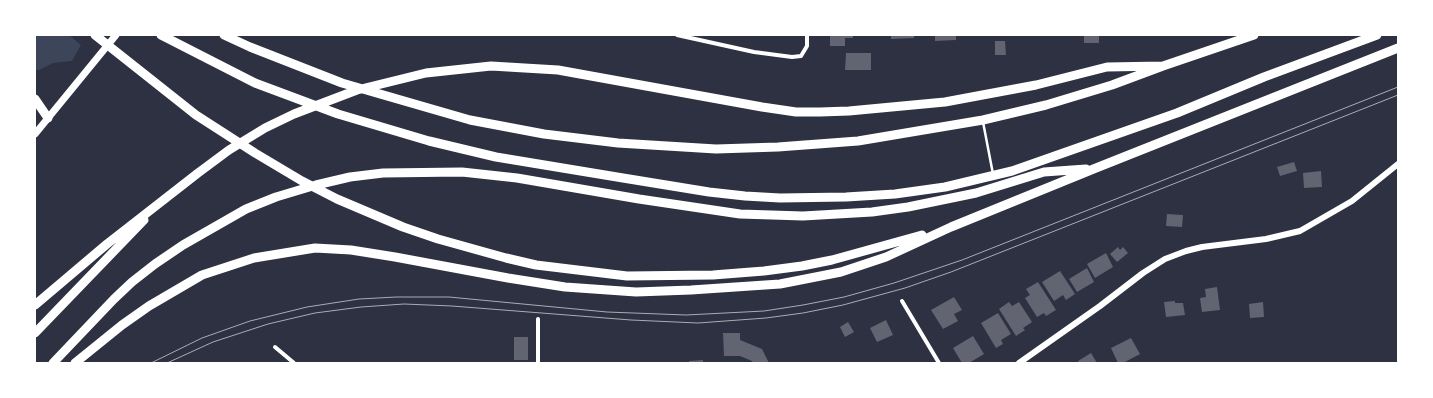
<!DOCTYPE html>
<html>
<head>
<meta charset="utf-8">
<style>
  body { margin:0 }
  #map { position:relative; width:1433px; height:398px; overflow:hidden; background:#2d3142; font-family:"Varela Round",sans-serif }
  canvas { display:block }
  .frame { position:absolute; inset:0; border:36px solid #fff; pointer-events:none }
</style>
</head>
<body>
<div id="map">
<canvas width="1433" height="398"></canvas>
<div class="frame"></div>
</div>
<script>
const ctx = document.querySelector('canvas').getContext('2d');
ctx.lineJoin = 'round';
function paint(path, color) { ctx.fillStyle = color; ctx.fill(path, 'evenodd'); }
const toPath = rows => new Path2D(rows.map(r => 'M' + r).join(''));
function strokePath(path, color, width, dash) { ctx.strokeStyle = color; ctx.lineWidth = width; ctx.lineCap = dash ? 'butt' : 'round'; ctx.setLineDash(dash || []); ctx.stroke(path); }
const green = toPath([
  [35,35,69,35,81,45,72,61,53,63,39,70,35,70]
]);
const building = toPath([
  [830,35,853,35,853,38,845,38,845,46,830,46],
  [891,35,914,35,914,38,891,39],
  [935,35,956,35,956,40,935,41],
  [1084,35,1099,35,1099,43,1084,43],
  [995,41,1005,41,1006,55,995,55],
  [846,53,871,53,871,70,845,70],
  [1294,162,1297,171,1280,176,1277,167],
  [1321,171,1322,187,1304,188,1303,173],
  [1167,214,1183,215,1182,227,1166,226],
  [1118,247,1120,250,1123,247,1128,253,1117,262,1110,254],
  [1106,253,1113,267,1095,278,1087,264],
  [1087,268,1094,282,1077,292,1069,279],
  [1060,271,1075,294,1066,300,1063,295,1054,301,1042,282],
  [1038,282,1056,310,1046,316,1044,313,1037,317,1025,298,1030,295,1026,289],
  [1217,287,1220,310,1202,312,1200,298,1206,297,1205,289],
  [954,297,962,310,954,314,958,321,943,329,931,310],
  [1175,301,1175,303,1183,303,1185,315,1166,317,1164,302],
  [1009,302,1012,306,1019,302,1032,322,1023,328,1025,330,1016,336,999,309],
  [1263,302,1264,317,1250,318,1249,304],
  [998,313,1011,334,1001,340,1003,344,996,348,981,323],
  [886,320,893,335,877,342,870,328],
  [848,322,854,332,845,337,840,327],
  [723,333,740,333,740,340,762,349,769,363,753,363,752,361,740,356,724,356],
  [973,336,984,354,969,363,962,363,953,348],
  [514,337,528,337,528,360,514,360],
  [1131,338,1140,354,1123,363,1118,363,1111,348],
  [1091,353,1097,363,1079,363,1078,361],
  [703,360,703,363,689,363,689,361]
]);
const service = toPath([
  [983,122,993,174]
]);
const minor = toPath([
  [677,35,754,52,792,57,801,56,807,46,807,35],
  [902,301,939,363],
  [538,319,538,363],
  [275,347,294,363]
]);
const tertiary = toPath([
  [1019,363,1100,306,1143,273,1165,259,1186,251,1202,247,1266,239,1300,231,1352,201,1398,164]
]);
const secondary = toPath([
  [35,134,116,35]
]);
const motorway = toPath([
  [95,35,196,115,255,153,302,181,337,199,403,227,438,239,506,258,536,265,627,276,713,275,764,271,802,266,832,260,922,235],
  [161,35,255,83,338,114,429,141,496,157,623,178,709,192,745,196,780,198,846,197,895,194,945,187,1012,171,1177,113,1264,77,1377,35],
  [224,35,250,47,342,83,470,120,544,134,618,143,716,149,778,147,858,141,983,120,1046,105,1112,85,1163,66,1254,35],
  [35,99,48,118],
  [35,305,107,244,198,173,229,150,265,128,294,114,357,90,426,73,491,66,558,70,762,107,796,112,820,112,849,111,945,102,1036,85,1107,67,1163,66],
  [35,333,144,220],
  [53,363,114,299,132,282,155,264,183,245,246,209,276,197,316,185,350,177,383,173,462,172,517,178,639,199,740,214,803,216,872,212,908,207,976,193,1044,172,1086,169],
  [75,363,122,325,149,306,202,275,254,258,315,248,351,250,395,257,508,278,565,287,636,292,691,290,780,284,841,272,886,257,951,227,1096,168,1398,48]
]);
const tram = toPath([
  [151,363,202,338,250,321,307,307,359,299,396,297,449,297,607,312,686,315,764,311,803,305,844,297,894,283,962,260,1398,87],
  [167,363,213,342,268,324,315,313,361,307,404,304,452,306,631,320,698,323,766,318,803,313,843,305,905,288,951,272,1398,95]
]);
paint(green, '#3c4559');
paint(building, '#626471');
strokePath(service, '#fff', 2.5);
strokePath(minor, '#fff', 4);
strokePath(tertiary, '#fff', 6);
strokePath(secondary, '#fff', 7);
strokePath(motorway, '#fff', 9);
strokePath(tram, '#abadb3', 1);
</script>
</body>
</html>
